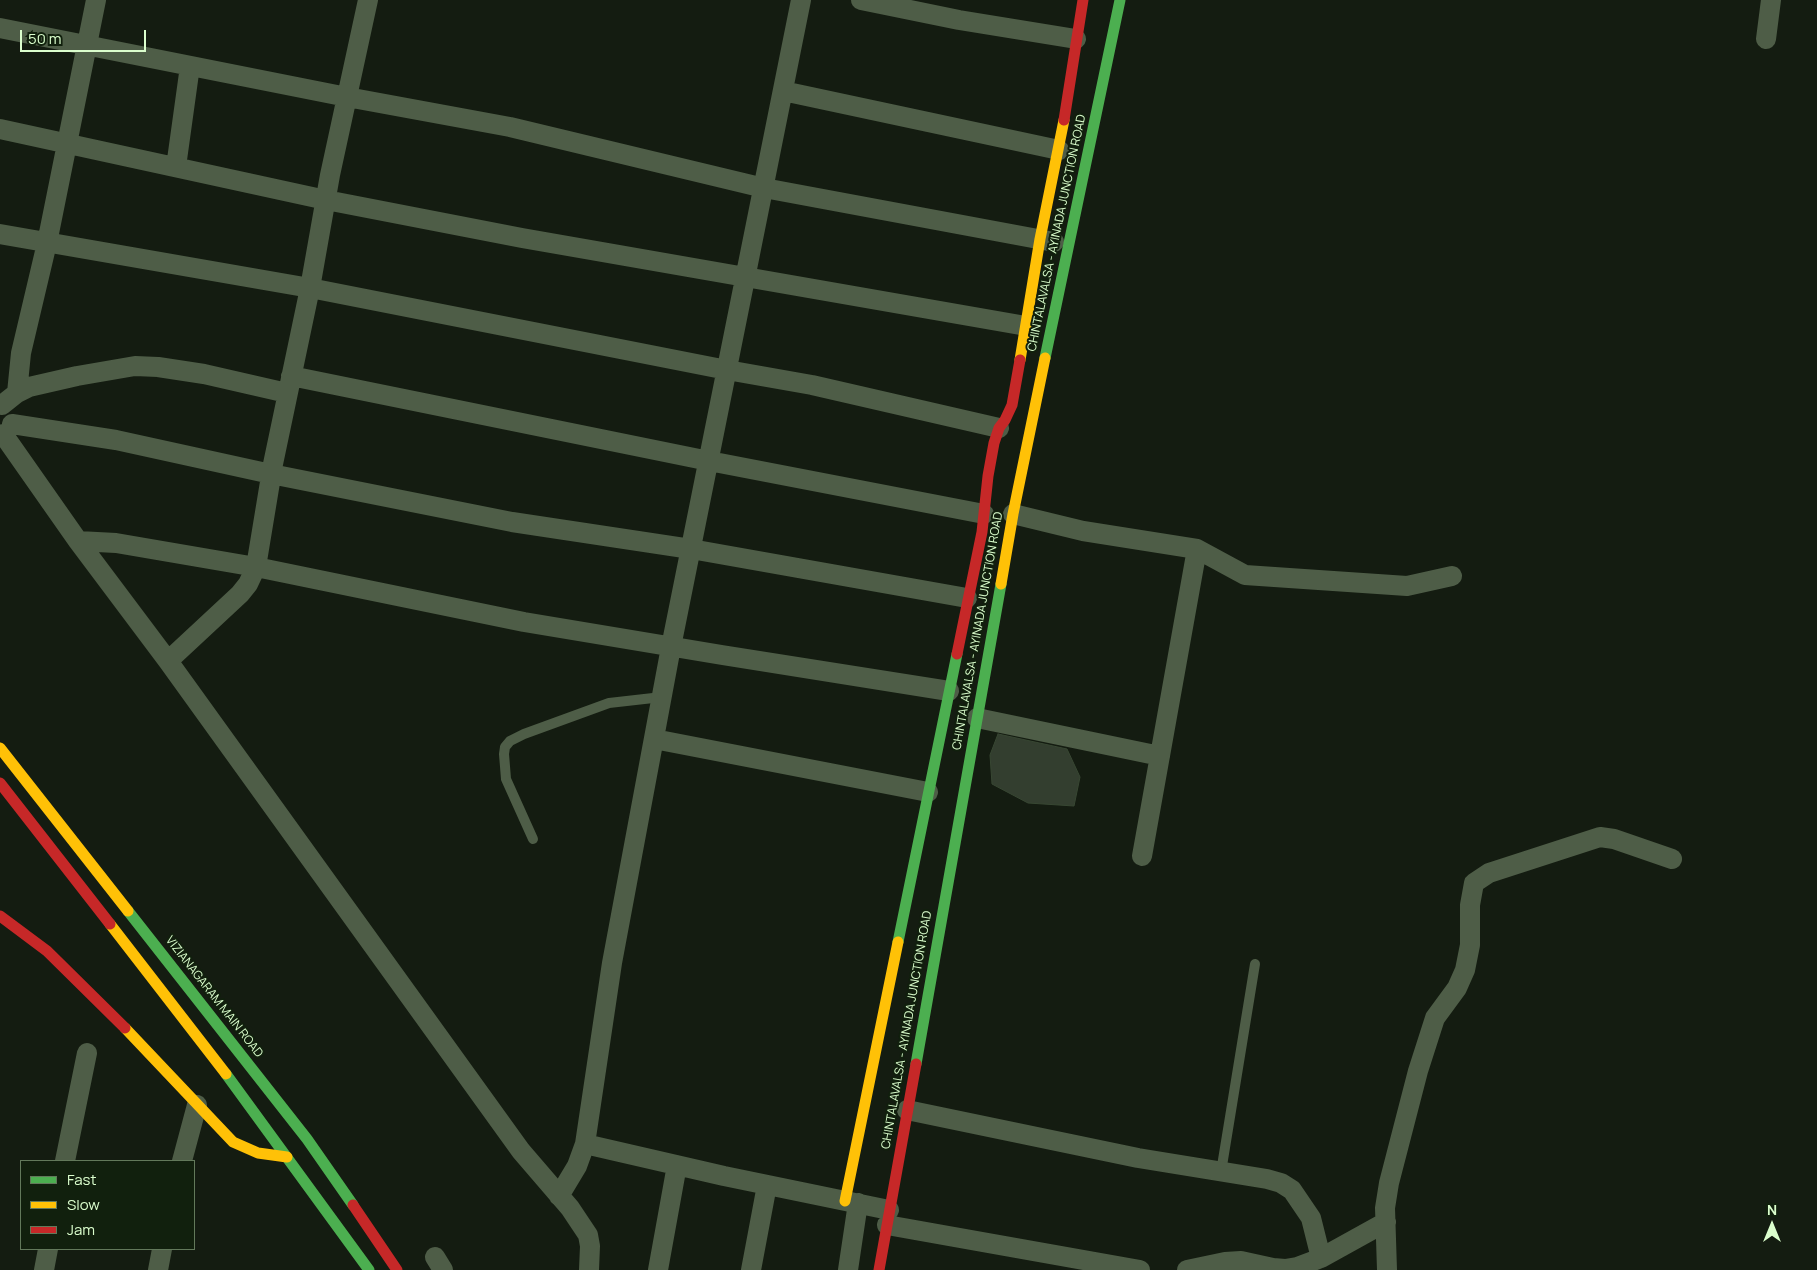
<!DOCTYPE html>
<html>
<head>
<meta charset="utf-8">
<style>
  body { margin:0 }
  #map { position:relative; width:1817px; height:1270px; overflow:hidden; background:#141c11; font-family:Manrope,sans-serif }
  canvas { display:block }
  .legend { position:absolute; left:20px; top:1160px; width:175px; height:90px; box-sizing:border-box; background:#11200d; border:1px solid #62795a; margin:0; padding:6px 9px; list-style:none; font-size:15px; color:#dbfecd }
  .legend li { display:flex; align-items:center; gap:10px; height:25px }
  .legend b { width:25px; border:1px solid #62795a }
  .north { position:absolute; left:1747px; top:1200px; width:50px; height:50px; -webkit-text-stroke:4px #11200d; paint-order:stroke; rotate:0deg; font-size:14px; font-weight:700; line-height:20px; text-align:center; color:#dbfecd }
  .north::after { content:''; display:block; margin:auto; width:18px; height:22px; background:#dbfecd; clip-path:polygon(50% 0,100% 100%,50% 72%,0 100%) }
  .scale { position:absolute; left:20px; top:30px; width:126px; height:22px; box-sizing:border-box; border:2px solid #dbfecd; border-top:0; padding-left:6px; font-size:15px; line-height:18px; white-space:nowrap; color:#dbfecd; -webkit-text-stroke:4px #11200d; paint-order:stroke }
</style>
</head>
<body>
<div id="map">
<canvas width="1817" height="1270"></canvas>
<ul class="legend">
<li><b style="height:6px;background:#4caf50"></b>Fast</li>
<li><b style="height:6px;background:#ffc107"></b>Slow</li>
<li><b style="height:6px;background:#c62828"></b>Jam</li>
</ul>
<div class="north">N</div>
<div class="scale">50 m</div>
</div>
<script>
const ctx = document.querySelector('canvas').getContext('2d');
ctx.lineJoin = 'round';
function paint(path, color) { ctx.fillStyle = color; ctx.fill(path, 'evenodd'); }
const toPath = rows => new Path2D(rows.map(r => 'M' + r).join(''));
function strokePath(path, color, width, dash) { ctx.strokeStyle = color; ctx.lineWidth = width; ctx.lineCap = dash ? 'butt' : 'round'; ctx.setLineDash(dash || []); ctx.stroke(path); }
function write(font, color, halo, rows, align = 'center') {
  ctx.font = font + ' Manrope,sans-serif'; ctx.lineWidth = 4; ctx.setLineDash([]); ctx.textBaseline = 'middle'; ctx.strokeStyle = halo; ctx.fillStyle = color; for (const [text, x, y, turn = 0] of rows) {
    ctx.save(); ctx.translate(x, y); ctx.rotate((+turn || 0) * Math.PI / 180); ctx.textAlign = isNaN(turn) ? turn : align; if (halo) ctx.strokeText(text, 0, 0); ctx.fillText(text, 0, 0); ctx.restore();
  }
}
const building = toPath([
  [998,734,1067,749,1080,777,1074,806,1028,803,992,784,990,755,998,734]
]);
const lane = toPath([
  [533,839,506,779,504,754,505,747,510,741,524,734,609,703,662,697],
  [1221,1172,1255,964]
]);
const street = toPath([
  [861,0,959,20,1076,39],
  [0,28,347,97,510,127,764,188,1054,242],
  [1766,39,1771,0],
  [783,91,1059,150],
  [0,129,326,200,522,238,1026,326],
  [176,167,190,66],
  [0,234,310,288,727,370,812,385,999,428],
  [291,376,709,461,984,514],
  [17,393,21,353,47,243,96,0],
  [2,405,17,393,29,387,77,376,135,366,158,367,204,374,287,393],
  [12,424,116,440,271,474,512,522,691,549,967,598],
  [3,434,78,541,168,661,521,1151,570,1208,588,1235,590,1246,589,1270],
  [1013,514,1083,531,1197,549,1245,575,1407,586,1452,576],
  [78,541,116,543,256,567,524,622,722,655,949,691],
  [168,661,240,594,248,584,256,567,273,464,310,288,330,175,368,0],
  [977,718,1160,756],
  [654,739,928,792],
  [1142,856,1197,549],
  [907,1110,1138,1158,1267,1179,1281,1183,1292,1190,1311,1218,1321,1258],
  [585,1144,724,1176,889,1210],
  [65,1161,87,1053],
  [182,1161,197,1105],
  [559,1196,577,1166,585,1144,612,963,671,647,801,0],
  [887,1225,1140,1270],
  [435,1257,443,1270],
  [44,1270,48,1249],
  [158,1270,162,1249],
  [658,1270,677,1165],
  [751,1270,767,1185],
  [848,1270,858,1203],
  [1187,1270,1225,1262,1241,1261,1273,1268,1285,1269,1297,1267,1321,1258,1386,1222],
  [1387,1270,1385,1208,1389,1183,1418,1071,1435,1018,1457,988,1465,970,1470,945,1470,905,1474,883,1489,873,1600,837,1614,839,1672,859]
]);
const fast = toPath([
  [1045,358,1120,0],
  [128,911,307,1139,353,1205],
  [898,942,957,654],
  [916,1064,1001,584],
  [226,1074,369,1270]
]);
const slow = toPath([
  [1020,360,1040,239,1064,120],
  [1001,584,1013,514,1045,358],
  [0,748,128,911],
  [110,924,226,1074],
  [125,1028,233,1142,258,1153,287,1157],
  [845,1201,898,942]
]);
const jam = toPath([
  [1064,120,1083,0],
  [957,654,982,532,988,476,994,443,999,428,1005,420,1012,405,1020,360],
  [0,783,110,924],
  [0,916,47,951,125,1028],
  [353,1205,397,1270],
  [879,1270,916,1064]
]);
const streetNames = [
  ["CHINTALAVALSA - AYINADA JUNCTION ROAD",1057,233,-78],
  ["CHINTALAVALSA - AYINADA JUNCTION ROAD",978,631,-80],
  ["VIZIANAGARAM MAIN ROAD",214,997,52],
  ["CHINTALAVALSA - AYINADA JUNCTION ROAD",907,1030,-80]
];
paint(building, '#333e2f');
strokePath(building, '#384733', 1);
strokePath(lane, '#4e5d47', 10);
strokePath(street, '#4e5d47', 20);
strokePath(fast, '#4caf50', 11);
strokePath(slow, '#ffc107', 11);
strokePath(jam, '#c62828', 11);
write('12px', '#dbfecd', '#11200d', streetNames);
</script>
</body>
</html>
